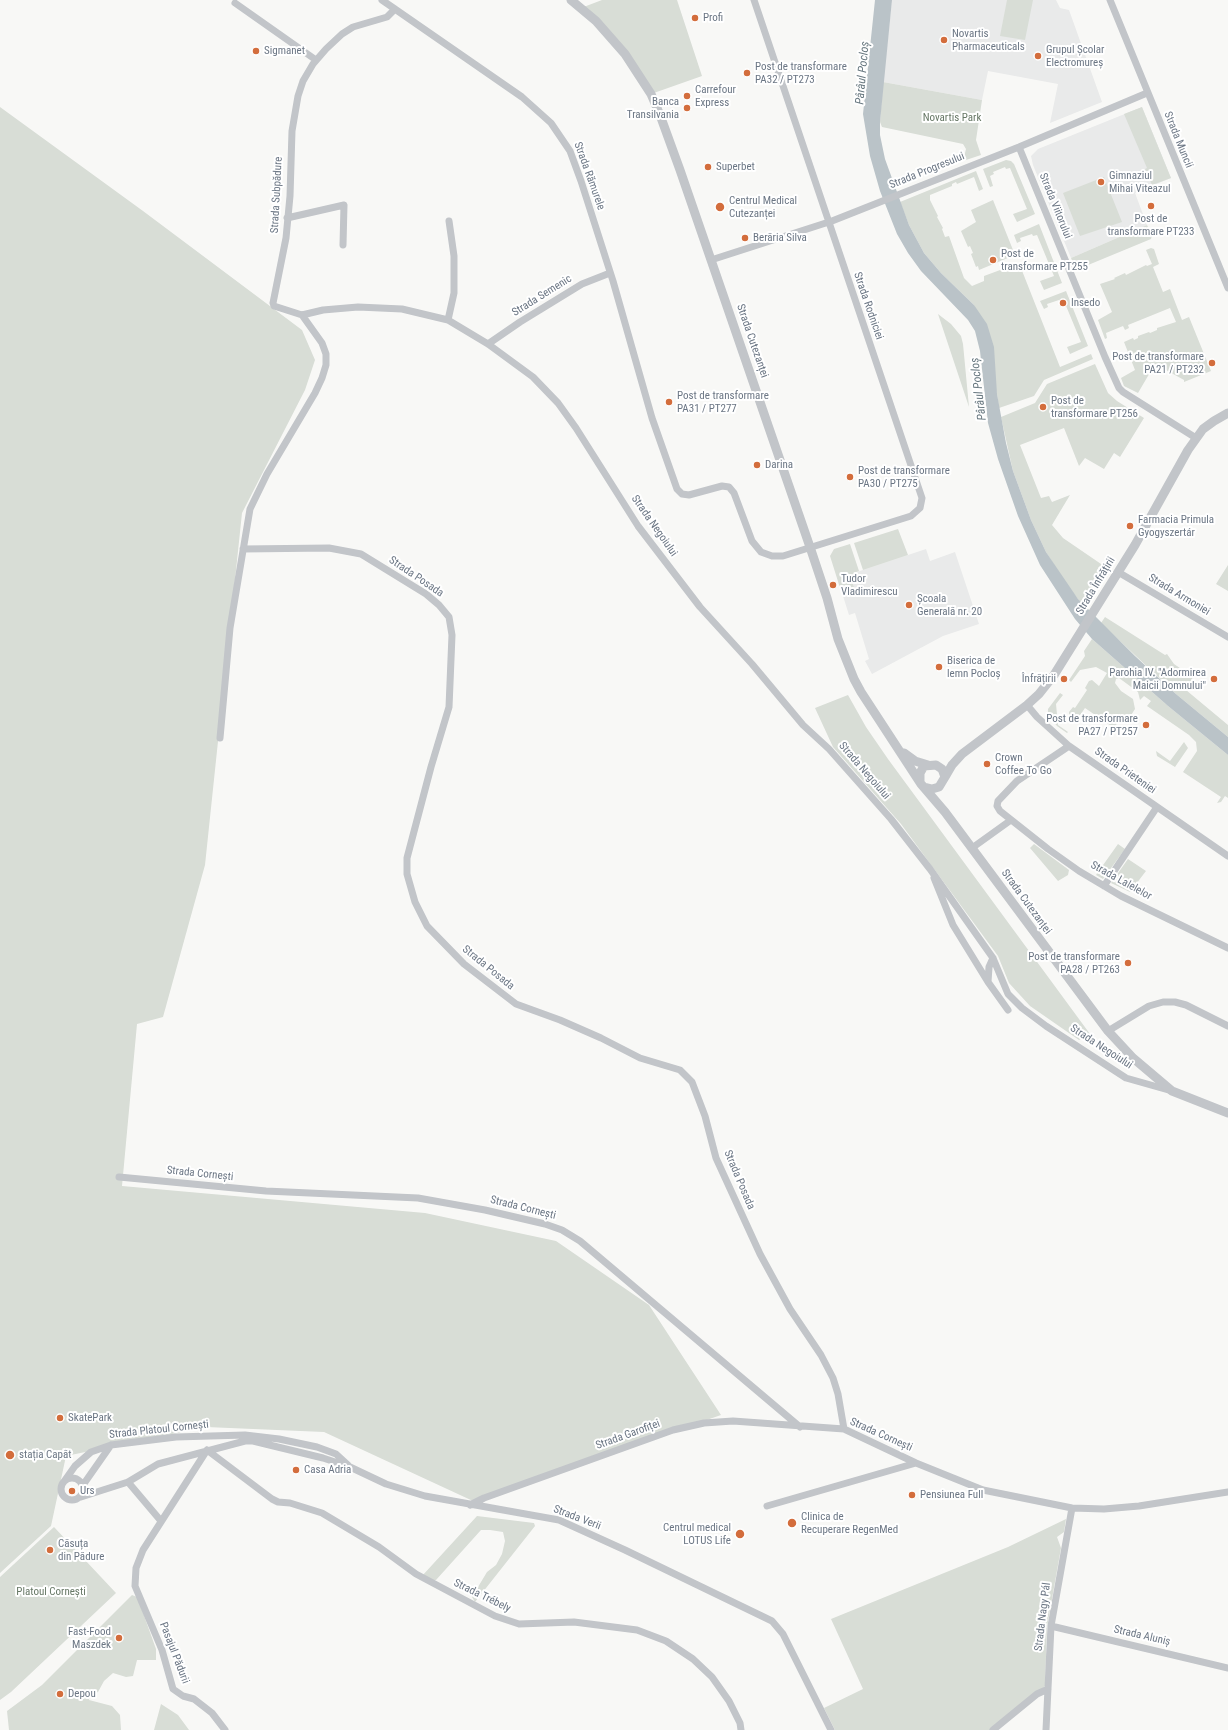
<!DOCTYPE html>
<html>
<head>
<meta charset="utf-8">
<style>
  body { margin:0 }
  canvas { display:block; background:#f8f8f6 }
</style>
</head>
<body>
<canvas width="1228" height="1730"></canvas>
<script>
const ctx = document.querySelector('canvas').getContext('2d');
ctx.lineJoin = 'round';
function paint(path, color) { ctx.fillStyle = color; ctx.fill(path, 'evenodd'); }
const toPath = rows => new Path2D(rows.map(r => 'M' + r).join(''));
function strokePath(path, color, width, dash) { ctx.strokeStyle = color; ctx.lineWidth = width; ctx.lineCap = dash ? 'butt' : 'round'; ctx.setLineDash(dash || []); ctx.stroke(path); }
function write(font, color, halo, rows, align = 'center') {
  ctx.font = font + ' "Roboto Condensed",sans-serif'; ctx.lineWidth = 4; ctx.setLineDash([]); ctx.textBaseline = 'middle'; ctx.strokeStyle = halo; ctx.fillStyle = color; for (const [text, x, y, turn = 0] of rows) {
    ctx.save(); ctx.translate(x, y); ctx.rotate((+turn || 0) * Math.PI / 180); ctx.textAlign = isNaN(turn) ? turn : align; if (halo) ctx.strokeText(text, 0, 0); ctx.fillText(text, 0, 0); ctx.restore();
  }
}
const built = toPath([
  [892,0,1056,0,1060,8,1069,10,1102,102,1050,123,1058,84,988,71,982,100,883,82],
  [1142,107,1171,178,1135,193,1147,225,1071,258,1033,165,1031,156,1038,149],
  [926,549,930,561,955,552,979,624,943,636,872,674,865,661,869,659,855,613,849,615,843,596,856,592,852,581,854,573]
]);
const green = toPath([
  [602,0,677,0,702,76,651,94,643,81,581,8],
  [1007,0,1033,0,1025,40,1000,36],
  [883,82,982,100,976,140,981,155,963,161,966,149,963,144,882,127,880,122],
  [0,107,143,211,302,330,315,360,305,390,242,513,205,865,163,1017,137,1024,122,1186,425,1213,556,1241,649,1305,721,1415,473,1501,324,1432,206,1427,66,1456,51,1526,0,1573],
  [1142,107,1171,178,1152,185,1145,169,1147,168,1124,114],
  [1006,160,1011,161,1014,164,1035,214,1017,222,1013,214,1027,209,1010,168,1006,169,1005,167,993,172,994,174,990,176,993,186,990,187,983,169],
  [976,171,983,189,979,191,974,177,957,184,956,182,952,184,952,186,930,195,930,200,938,216,937,217,943,228,942,229,945,237,949,236,964,278,972,286,984,281,984,276,1019,263,1060,367,1091,354,1093,359,1044,380,1034,396,999,408,997,394,974,305,941,273,924,253,909,225,900,202],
  [1104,177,1122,222,1080,236,1063,193],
  [993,200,1015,255,979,270,978,266,976,267,971,254,973,253,970,246,968,247,961,231,976,222,971,210],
  [1039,224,1062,283,1044,290,1040,281,1054,276,1037,235,1033,236,1032,234,1020,238,1021,241,1017,243,1014,235],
  [1147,225,1152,235,1151,239,1076,270,1071,258],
  [1151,248,1154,249,1159,264,1153,267,1163,292,1170,289,1182,320,1189,317,1211,371,1184,382,1184,380,1155,364,1138,393,1124,386,1121,378,1135,370,1124,342,1133,338,1134,340,1138,338,1138,336,1149,332,1150,333,1157,330,1157,328,1176,322,1170,308,1128,325,1129,328,1125,330,1123,326,1106,333,1107,338,1105,339,1098,320,1112,312,1100,284,1115,279,1114,278,1125,273,1126,275,1146,265,1147,266,1152,264,1146,250],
  [1066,291,1088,346,1070,354,1067,347,1081,342,1064,301,1060,302,1059,300,1047,304,1048,307,1044,309,1040,301],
  [938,314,951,324,961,336,963,344,969,407],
  [1095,364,1108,393,1117,401,1144,418,1120,457,1114,453,1104,469,1085,458,1079,466,1064,428,1020,445,1041,498,1049,496,1052,502,1070,495,1052,525,1063,538,1104,566,1082,604,1066,584,1046,552,1031,520,1013,471,1001,417,1035,403,1047,384],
  [898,529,908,555,863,570,854,543],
  [850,544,859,571,854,573,857,579,852,581,854,587,841,591,830,556,834,549],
  [1228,565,1228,591,1216,584],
  [1105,617,1165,655,1167,654,1174,664,1193,677,1186,690,1228,725,1228,737,1176,694,1101,623],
  [1092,639,1168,706,1228,755,1228,798,1225,796,1221,802,1217,803,1221,797,1183,772,1197,751,1196,742,1189,735,1147,706,1151,701,1144,696,1140,700,1138,692,1119,678,1116,679,1115,683,1121,691,1133,699,1135,709,1126,723,1120,719,1114,728,1085,708,1076,721,1069,715,1069,712,1073,707,1075,708,1087,690,1085,688,1089,681,1092,680,1099,686,1107,673,1096,667,1080,670,1071,682,1069,680,1085,656,1084,651],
  [1060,693,1063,695,1056,704,1058,725,1068,732,1067,733,1057,726,1048,715,1048,709],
  [848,695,866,727,888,759,1090,1034,1079,1040,1030,1006,1009,983,998,956,901,824,833,747,815,708],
  [1184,742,1188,748,1175,767,1157,756,1156,751,1170,761],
  [1034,844,1069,870,1068,875,1058,881,1030,848],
  [1118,844,1125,849,1103,879,1096,875],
  [1128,859,1146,871,1130,892,1111,883],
  [477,1516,534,1523,535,1526,475,1602,472,1597,487,1572,496,1565,502,1554,505,1541,503,1532,490,1530,481,1530,436,1580,432,1581,422,1576],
  [1066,1519,1064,1532,1057,1537,1061,1548,1047,1627,1045,1686,990,1730,835,1730,824,1708,863,1689,831,1619,1008,1547],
  [54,1527,116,1593,11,1692,0,1700,0,1577],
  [132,1595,137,1597,142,1610,156,1649,156,1660,137,1660,133,1676,126,1677,113,1673,104,1681,98,1692,90,1695,89,1700,112,1706,120,1715,121,1730,9,1730,7,1711,42,1685],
  [161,1704,178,1715,189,1730,154,1730]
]);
const water = toPath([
  [875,0,892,0,880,122,880,135,885,159,909,225,924,253,941,273,974,305,987,324,994,347,997,394,1006,443,1013,471,1031,520,1046,552,1078,599,1135,656,1176,694,1228,737,1228,755,1168,706,1092,639,1075,619,1040,565,1018,516,998,459,988,423,980,351,975,331,968,320,921,271,908,253,897,234,880,191,870,156,863,114]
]);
const minor = toPath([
  [382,0,522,97,551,123,570,151,581,181,613,281,652,418,677,489,682,494,689,495,722,486,729,487,734,493,752,541,761,552,772,556,783,556,911,516,920,508,922,498,754,0],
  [1110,0,1228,288],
  [235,3,316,60],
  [1019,147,1105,357,1119,388,1123,392,1196,438],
  [287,218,344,205,343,245],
  [711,260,832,221,1019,147,1147,93],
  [302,315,323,310,358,307,402,309,448,320,488,344,533,377,558,403,576,428,638,526,700,607,752,664,803,725,829,749,891,819,930,869,993,958,1008,994,1022,1008,1046,1026,1126,1078,1172,1091],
  [302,315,274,306,273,303,286,238,290,196,292,131,298,96,303,81,313,64,326,49,342,34,353,27,387,17,395,9],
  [448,320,454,293,454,256,449,221],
  [488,344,520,322,582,284,610,273],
  [243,549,329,548,361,554,426,594,439,605,449,617,452,635,449,707,431,767,407,858,407,874,415,902,427,926,464,964,516,1004,560,1020,601,1038,640,1058,680,1070,692,1082,705,1116,716,1158,760,1254,790,1309,821,1355,833,1378,838,1394,844,1429],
  [1118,572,1228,637],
  [1027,705,1037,717,1069,746,1228,856],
  [220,738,230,628,250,509,267,474,315,393,322,378,326,365,326,354,322,343,302,315],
  [1069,746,1017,781,998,801,997,806,1000,811,1048,849,1079,871,1121,896,1228,948],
  [972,848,1011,820],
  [934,878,953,925,988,982],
  [1104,886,1157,807],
  [993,958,989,967,988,982,1008,1010],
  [1108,1031,1149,1006,1163,1002,1175,1002,1186,1005,1228,1026],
  [119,1177,266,1191,418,1198,485,1210,545,1224,562,1230,580,1241,800,1427],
  [207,1450,272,1499,278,1502,290,1503,322,1513,379,1547,416,1574,495,1616,519,1624,574,1622,637,1630,666,1641,693,1659,712,1677,729,1701,740,1723,741,1730],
  [207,1450,143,1550,136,1568,135,1586,162,1650,173,1689,183,1696,194,1699,212,1713,225,1730],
  '61 1489a11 11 0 1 1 22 0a11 11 0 1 1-22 0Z',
  [128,1482,161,1521],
  [63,1483,75,1466,91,1452,111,1445,176,1437,245,1435,279,1439,317,1447,336,1454,348,1465],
  [83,1485,111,1445],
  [81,1497,128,1482,158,1464,245,1441,253,1441,323,1458,350,1467,386,1484,425,1496,559,1520,625,1550,772,1621,783,1634,831,1730],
  [470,1505,484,1498,673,1430,704,1423,733,1421,844,1429,916,1463,983,1490,1072,1508,1104,1509,1139,1506,1228,1492],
  [767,1506,916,1463],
  [1051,1626,1228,1668],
  [993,1730,1037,1694,1048,1689],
  [1046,1730,1051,1626,1072,1508]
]);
const tertiary = toPath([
  [571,0,596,21,625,54,651,94,660,115,680,170,810,547,827,598,838,639,854,679,861,692,921,784,945,812,1108,1031,1133,1058,1172,1091,1228,1113],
  [904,753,915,761,928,765],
  [945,777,952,765,962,754,1027,705,1039,694,1054,675,1135,545,1188,450,1203,429,1214,421,1228,413],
  [920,781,920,773,924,766,936,765,942,769,945,777,939,787,932,789,924,787]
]);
const markers = [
  [695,18,4,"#d36d3c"],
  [944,40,4,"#d36d3c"],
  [256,51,4,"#d36d3c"],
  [1038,56,4,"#d36d3c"],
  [747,73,4,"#d36d3c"],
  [687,96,4,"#d36d3c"],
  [687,108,4,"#d36d3c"],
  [708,167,4,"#d36d3c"],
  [1101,182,4,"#d36d3c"],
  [1151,206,4,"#d36d3c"],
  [720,207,5,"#d36d3c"],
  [745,238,4,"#d36d3c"],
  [993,260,4,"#d36d3c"],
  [1063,303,4,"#d36d3c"],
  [1212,363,4,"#d36d3c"],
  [669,402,4,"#d36d3c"],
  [1043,407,4,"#d36d3c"],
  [757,465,4,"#d36d3c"],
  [850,477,4,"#d36d3c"],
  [1130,526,4,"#d36d3c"],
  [833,585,4,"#d36d3c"],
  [909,605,4,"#d36d3c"],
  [939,667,4,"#d36d3c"],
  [1064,679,4,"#d36d3c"],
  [1214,679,4,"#d36d3c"],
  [1146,725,4,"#d36d3c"],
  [987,764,4,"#d36d3c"],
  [1128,963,4,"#d36d3c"],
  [60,1418,4,"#d36d3c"],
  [10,1455,5,"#d36d3c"],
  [296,1470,4,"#d36d3c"],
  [72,1491,4,"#d36d3c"],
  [912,1495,4,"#d36d3c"],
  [792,1523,5,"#d36d3c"],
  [740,1534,5,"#d36d3c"],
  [50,1550,4,"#d36d3c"],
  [119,1638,4,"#d36d3c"],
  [60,1694,4,"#d36d3c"]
];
const poiNames = [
  ["Profi",703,18],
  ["Novartis",952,34],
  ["Pharmaceuticals",952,47],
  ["Grupul Școlar",1046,50],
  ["Electromureș",1046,63],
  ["Sigmanet",264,51],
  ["Post de transformare",755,67],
  ["PA32 / PT273",755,80],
  ["Carrefour",695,90],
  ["Express",695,103],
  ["Banca",679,102,"right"],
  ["Transilvania",679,115,"right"],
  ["Superbet",716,167],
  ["Gimnaziul",1109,176],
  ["Mihai Viteazul",1109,189],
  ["Centrul Medical",729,201],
  ["Cutezanței",729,214],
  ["Post de",1151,219,"center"],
  ["transformare PT233",1151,232,"center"],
  ["Berăria Silva",753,238],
  ["Post de",1001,254],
  ["transformare PT255",1001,267],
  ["Insedo",1071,303],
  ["Post de transformare",1204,357,"right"],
  ["PA21 / PT232",1204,370,"right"],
  ["Post de transformare",677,396],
  ["PA31 / PT277",677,409],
  ["Post de",1051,401],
  ["transformare PT256",1051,414],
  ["Darina",765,465],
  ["Post de transformare",858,471],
  ["PA30 / PT275",858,484],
  ["Farmacia Primula",1138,520],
  ["Gyogyszertár",1138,533],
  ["Tudor",841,579],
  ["Vladimirescu",841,592],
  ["Școala",917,599],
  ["Generală nr. 20",917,612],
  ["Biserica de",947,661],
  ["lemn Pocloș",947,674],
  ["Parohia IV. \"Adormirea",1206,673,"right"],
  ["Maicii Domnului\"",1206,686,"right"],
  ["Înfrățirii",1056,679,"right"],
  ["Post de transformare",1138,719,"right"],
  ["PA27 / PT257",1138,732,"right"],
  ["Crown",995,758],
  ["Coffee To Go",995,771],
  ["Post de transformare",1120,957,"right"],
  ["PA28 / PT263",1120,970,"right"],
  ["SkatePark",68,1418],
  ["stația Capăt",19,1455],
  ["Casa Adria",304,1470],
  ["Urs",80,1491],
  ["Pensiunea Full",920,1495],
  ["Clinica de",801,1517],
  ["Recuperare RegenMed",801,1530],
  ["Centrul medical",731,1528,"right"],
  ["LOTUS Life",731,1541,"right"],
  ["Căsuța",58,1544],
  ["din Pădure",58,1557],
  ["Fast-Food",111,1632,"right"],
  ["Maszdek",111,1645,"right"],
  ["Depou",68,1694]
];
const parkNames = [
  ["Novartis Park",952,118],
  ["Platoul Cornești",51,1592]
];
const streetNames = [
  ["Strada Muncii",1178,140,68],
  ["Strada Progresului",927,171,-22],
  ["Strada Rămurele",589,176,70],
  ["Strada Subpădure",277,195,-87],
  ["Strada Viitorului",1055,206,68],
  ["Strada Semenic",542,296,-32],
  ["Strada Rodniciei",868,306,71],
  ["Strada Cutezanței",752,341,71],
  ["Strada Negoiului",654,526,55],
  ["Strada Posada",416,577,34],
  ["Strada Înfrățirii",1096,586,-59],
  ["Strada Armoniei",1179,595,31],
  ["Strada Negoiului",864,771,49],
  ["Strada Prieteniei",1125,771,35],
  ["Strada Lalelelor",1121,881,29],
  ["Strada Cutezanței",1026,902,54],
  ["Strada Posada",488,968,39],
  ["Strada Negoiului",1101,1047,33],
  ["Strada Cornești",200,1174,6],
  ["Strada Posada",739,1180,67],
  ["Strada Cornești",523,1208,14],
  ["Strada Platoul Cornești",159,1430,-6],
  ["Strada Garofiței",628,1435,-20],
  ["Strada Cornești",881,1435,24],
  ["Strada Verii",577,1518,21],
  ["Strada Trébely",482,1596,26],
  ["Strada Nagy Pál",1043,1617,-83],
  ["Strada Aluniș",1142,1636,13],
  ["Pasajul Pădurii",174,1653,69]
];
const waterNames = [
  ["Pârâul Pocloș",863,73,-85],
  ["Pârâul Pocloș",979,389,-97]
];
paint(built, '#e9eaea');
paint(green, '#d8ddd6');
paint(water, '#bac3c8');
strokePath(minor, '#c2c5c9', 7);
strokePath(tertiary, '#c2c5c9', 9);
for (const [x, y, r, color] of markers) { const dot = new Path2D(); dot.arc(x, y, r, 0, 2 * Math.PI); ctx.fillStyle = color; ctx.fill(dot); strokePath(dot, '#fff', 1.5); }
write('11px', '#6b7684', '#fff', poiNames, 'left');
write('11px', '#667765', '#fff', parkNames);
write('11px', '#6b7684', '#fff', streetNames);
write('italic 12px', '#67777f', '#fff', waterNames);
</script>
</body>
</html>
